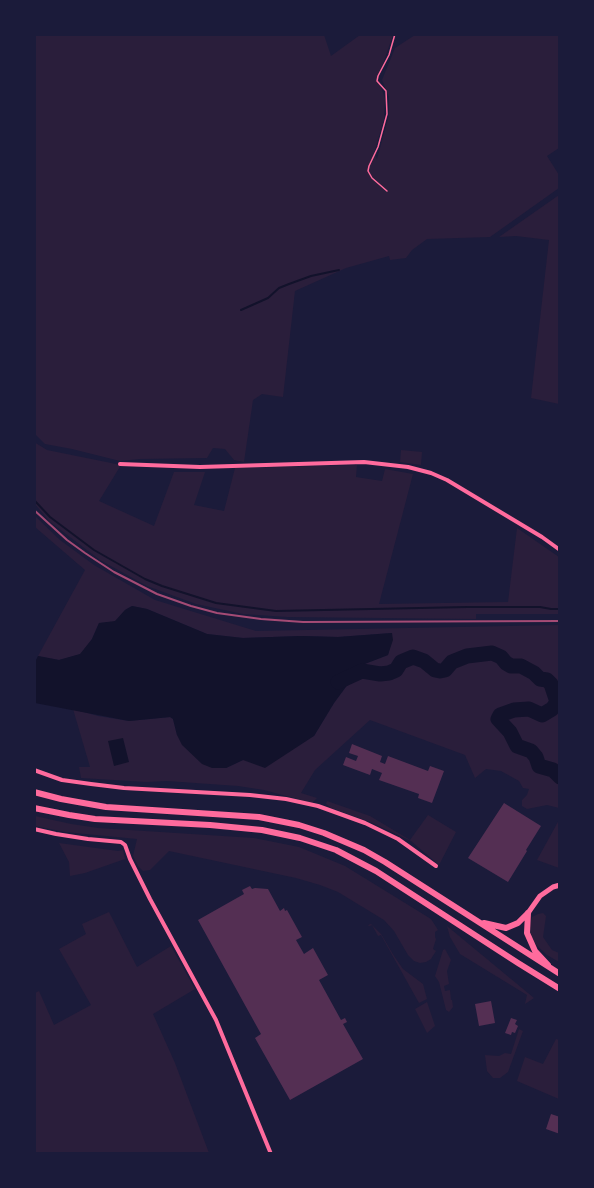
<!DOCTYPE html>
<html>
<head>
<meta charset="utf-8">
<style>
  body { margin:0 }
  #map { position:relative; width:594px; height:1188px; overflow:hidden; background:#1b1b3a; font-family:Poppins,sans-serif }
  canvas { display:block }
  .frame { position:absolute; inset:0; border:36px solid #1b1b3a; pointer-events:none }
</style>
</head>
<body>
<div id="map">
<canvas width="594" height="1188"></canvas>
<div class="frame"></div>
</div>
<script>
const ctx = document.querySelector('canvas').getContext('2d');
ctx.lineJoin = 'round';
function paint(path, color) { ctx.fillStyle = color; ctx.fill(path, 'evenodd'); }
const toPath = rows => new Path2D(rows.map(r => 'M' + r).join(''));
function strokePath(path, color, width, dash) { ctx.strokeStyle = color; ctx.lineWidth = width; ctx.lineCap = dash ? 'butt' : 'round'; ctx.setLineDash(dash || []); ctx.stroke(path); }
const green = toPath([
  [34,35,324,35,331,56,360,35,393,35,378,78,385,99,384,119,374,153,377,159,389,115,389,97,382,80,395,48,415,35,559,35,559,148,547,156,559,175,559,188,490,237,427,239,412,250,406,258,390,260,389,256,346,268,295,291,283,397,262,394,253,400,244,462,234,460,225,449,213,448,207,458,140,459,120,461,72,449,45,444,34,433],
  [559,195,560,403,559,404,531,398,549,240,516,236,499,237],
  [34,442,47,450,121,465,99,501,154,526,174,472,205,472,194,505,224,511,235,468,357,465,356,477,382,481,385,469,413,474,379,604,508,602,517,528,559,557,559,614,476,614,476,619,287,617,243,614,196,604,147,586,100,560,49,521,35,504],
  [401,450,422,452,421,465,400,462],
  [34,515,60,540,94,565,155,600,256,631,559,625,559,808,547,805,527,809,522,806,522,800,527,795,529,789,523,788,519,781,501,771,486,769,475,778,465,755,370,720,315,770,301,793,317,798,312,803,264,790,238,786,167,781,146,782,81,778,79,767,90,767,73,709,98,716,129,721,170,717,173,719,177,735,226,768,243,760,314,736,334,703,362,665,388,655,392,633,338,637,301,636,243,638,207,634,147,609,132,606,125,610,115,622,99,623,92,639,81,654,59,660,38,656,85,570,35,527],
  [327,801,370,816,410,840,428,815,456,832,439,865,411,841,370,822,331,808,326,804],
  [559,812,559,868,537,860,559,820],
  [35,816,71,824,98,828,254,838,299,847,345,866,431,919,438,930,435,932,435,937,436,939,433,949,436,951,431,959,426,962,420,963,414,961,408,955,394,931,384,920,338,892,320,885,296,878,169,851,150,870,143,871,138,866,133,856,137,839,65,832,35,826],
  [59,843,118,851,123,850,125,859,85,873,70,876,69,862],
  [109,912,137,967,171,946,195,989,153,1014,175,1063,209,1153,35,1153,35,993,39,991,54,1025,91,1005,59,949,86,934,82,924],
  [543,913,546,916,543,937,552,950,559,953,559,962,547,955,533,942,529,927,532,917,538,914],
  [371,924,381,934,394,956,403,969,423,984,427,999,419,1003,381,935,378,936,372,925,369,926,368,925],
  [447,926,534,998,525,1004,527,995,460,954,450,937],
  [445,949,451,960,447,971,449,984,444,986,445,991,450,990,451,1000,452,1000,453,1007,449,1012,446,1010,439,982,435,976,443,950],
  [427,1002,435,1026,427,1033,415,1009],
  [519,1029,523,1031,508,1072,500,1078,493,1078,487,1071,485,1055,499,1056,505,1053,511,1054],
  [556,1039,559,1040,559,1099,517,1081,525,1057,543,1064]
]);
const water = toPath([
  [132,606,147,609,207,634,243,638,301,636,338,637,392,633,393,640,388,655,362,665,334,703,314,736,265,768,243,760,226,768,212,768,202,764,182,745,177,735,173,719,170,717,129,721,35,703,35,662,38,656,59,660,80,654,92,639,99,623,115,621,125,610],
  [123,738,129,762,114,766,108,741]
]);
const stream = toPath([
  [241,310,268,298,279,288,289,284,311,276,339,270],
  [34,500,50,517,94,550,145,579,162,586,216,603,276,611,467,607,540,607,551,609,560,609]
]);
const river = toPath([
  [338,682,362,671,380,674,389,673,396,670,401,662,413,657,424,661,435,670,440,671,445,670,452,662,467,656,492,653,501,657,506,663,511,666,521,666,534,673,540,679,547,680,551,684,557,702,552,709,542,715,529,709,514,710,500,715,498,719,510,732,517,746,531,751,536,757,539,766,553,770,560,777]
]);
const building = toPath([
  [352,744,382,756,380,762,385,764,388,756,428,771,430,766,444,771,432,803,418,798,419,794,379,780,382,773,372,769,370,775,343,765,346,757,356,761,358,756,349,753],
  [504,803,541,826,526,850,527,851,508,882,468,858],
  [250,886,252,889,255,888,268,889,280,911,284,908,285,911,287,910,302,937,296,940,304,954,313,948,328,975,319,980,341,1020,345,1018,347,1022,343,1024,363,1059,290,1100,255,1038,261,1034,198,920,244,894,242,890],
  [491,1001,495,1023,479,1026,475,1004],
  [511,1018,517,1020,515,1024,518,1026,515,1033,512,1032,511,1035,505,1033],
  [551,1114,560,1117,560,1134,546,1129]
]);
const path = toPath([
  [387,191,372,178,368,171,369,166,378,147,387,114,386,91,377,81,378,76,389,55,395,34]
]);
const minor = toPath([
  [120,464,200,467,364,462,408,467,431,473,447,480,542,537,560,550],
  [34,770,62,780,91,784,124,788,250,795,286,799,318,806,365,823,398,839,436,866],
  [34,829,56,834,88,839,121,842,125,845,130,859,150,899,216,1020,271,1154]
]);
const tertiary = toPath([
  [528,913,540,896,553,887,560,885]
]);
const primary = toPath([
  [34,792,61,799,106,807,259,817,299,825,324,833,364,850,385,862,560,974],
  [34,808,69,815,95,819,210,825,262,830,300,838,336,850,376,871,518,963,560,989],
  [528,913,527,933,535,951,548,965],
  [484,923,506,928,518,923,528,913]
]);
const rail = toPath([
  [34,510,67,540,85,553,114,572,157,594,191,606,217,613,261,619,303,622,560,621]
]);
paint(green, '#2a1e3b');
paint(water, '#12122b');
strokePath(stream, '#12122b', 2);
strokePath(river, '#12122b', 15);
paint(building, '#542f53');
strokePath(path, '#ff6b9d', 1.5);
strokePath(minor, '#ff6b9d', 4);
strokePath(tertiary, '#ff6b9d', 5);
strokePath(primary, '#ff6b9d', 6);
strokePath(rail, '#a44b75', 2);
</script>
</body>
</html>
